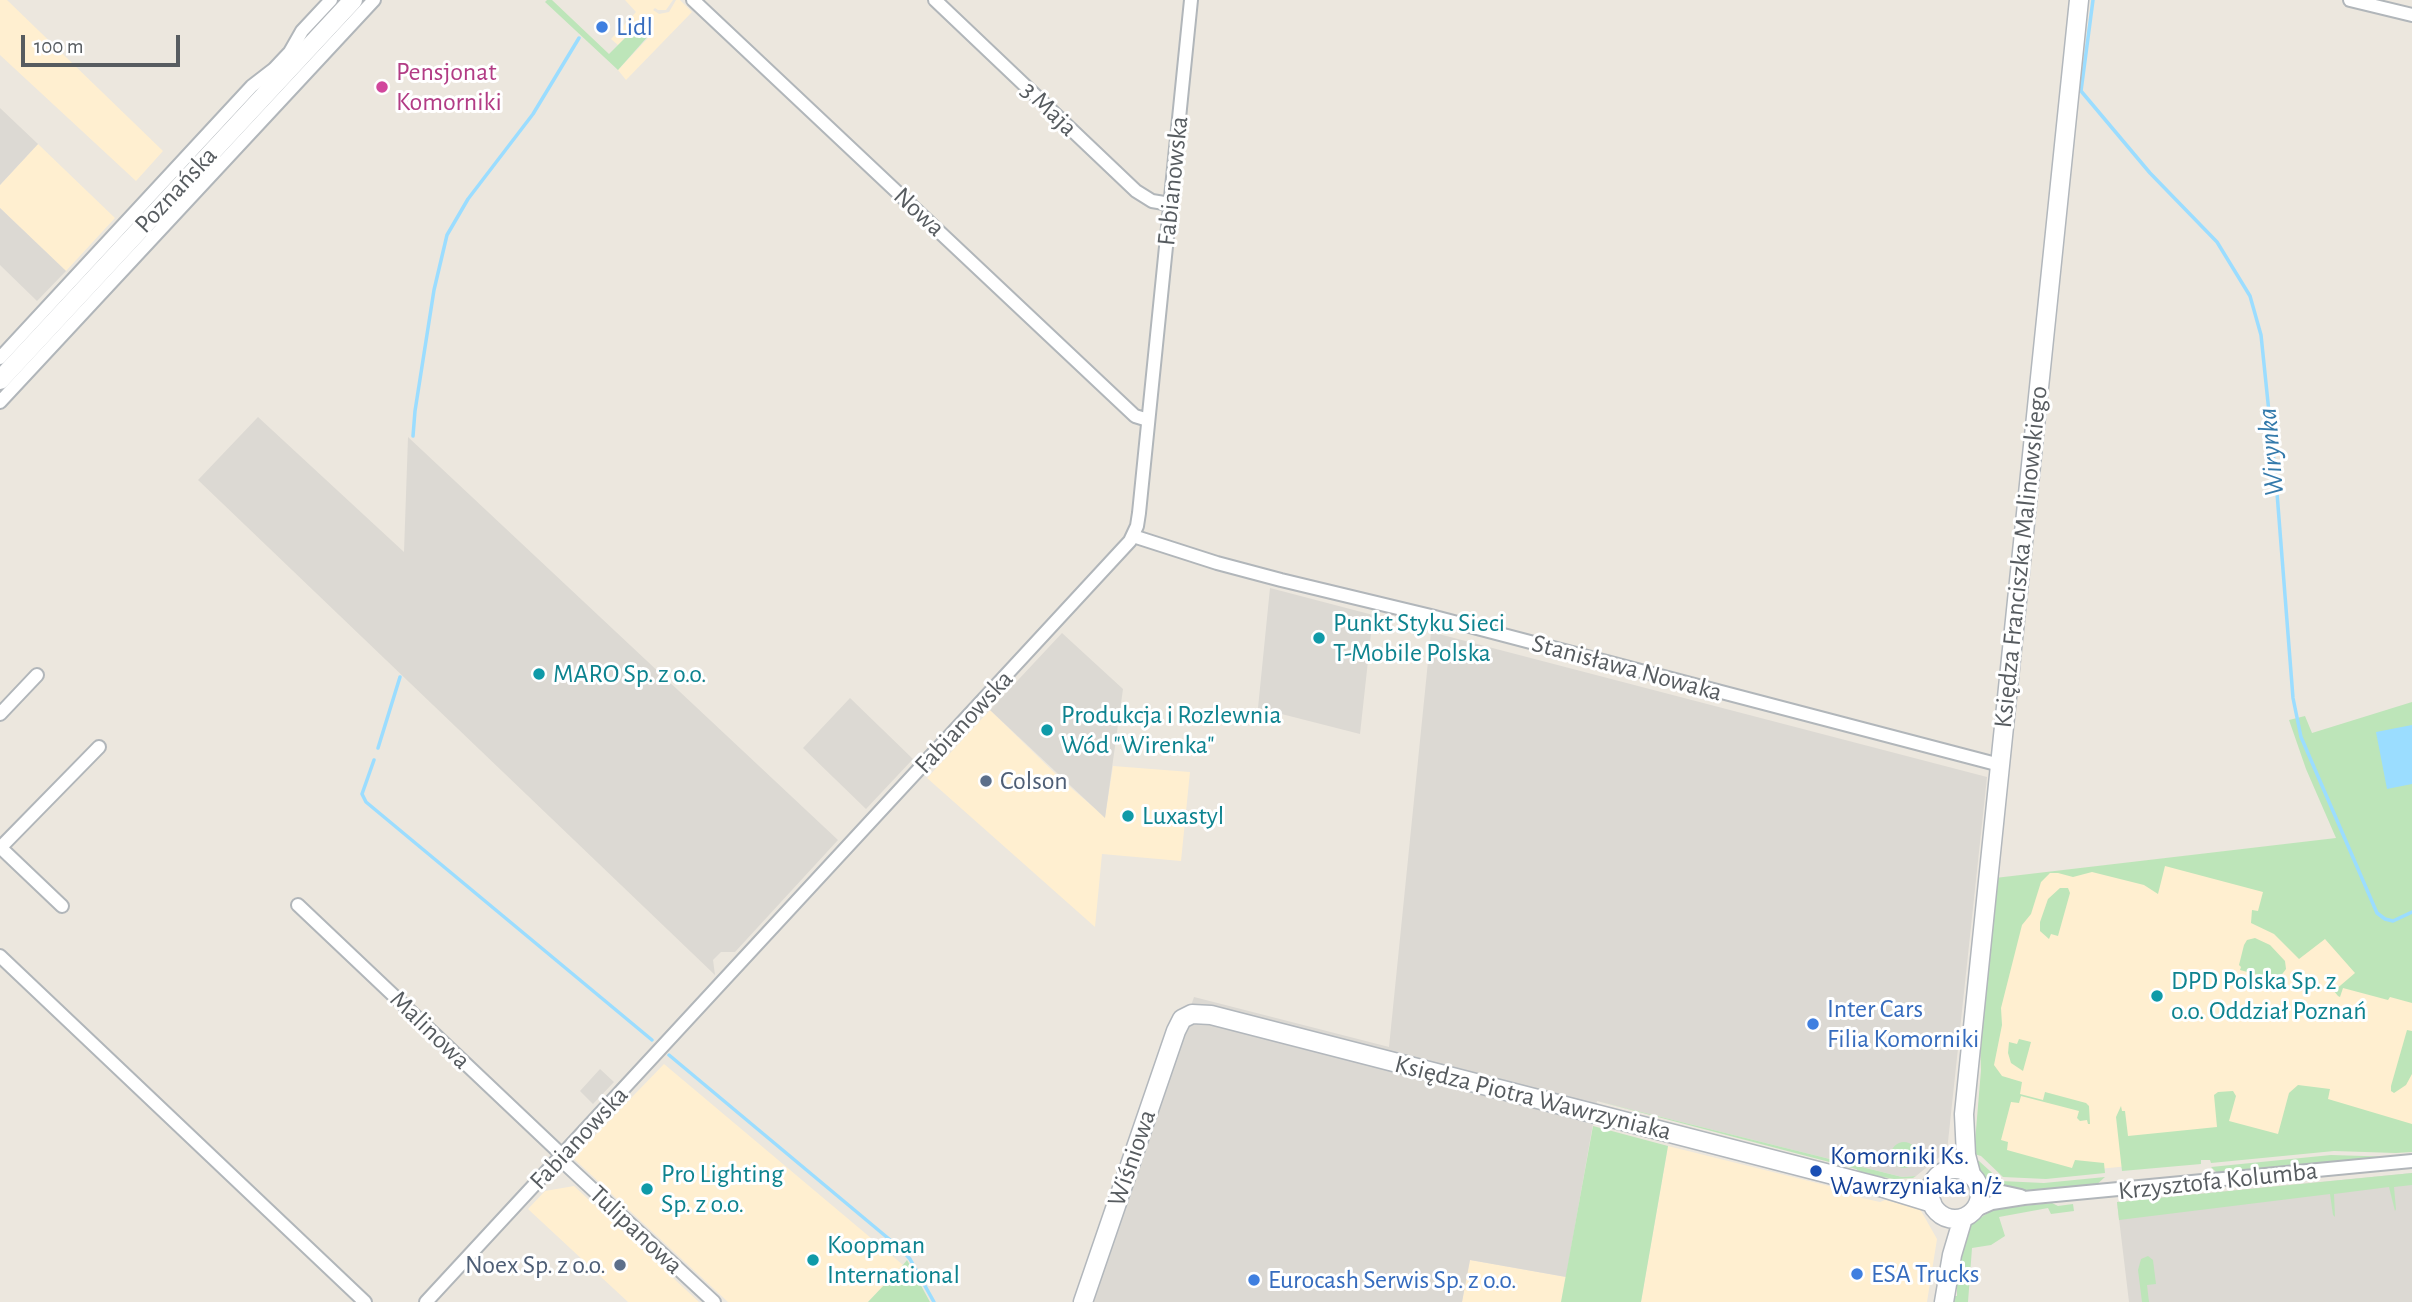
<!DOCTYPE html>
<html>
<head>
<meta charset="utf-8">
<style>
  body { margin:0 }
  #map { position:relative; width:2412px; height:1302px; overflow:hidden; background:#ece7de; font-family:"Alegreya Sans",sans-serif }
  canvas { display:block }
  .scale { position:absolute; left:21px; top:35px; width:159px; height:32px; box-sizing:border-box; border:4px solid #575c60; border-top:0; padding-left:9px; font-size:21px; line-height:24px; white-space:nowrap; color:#575c60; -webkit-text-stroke:5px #fff; paint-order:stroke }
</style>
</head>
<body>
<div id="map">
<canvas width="2412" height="1302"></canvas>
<div class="scale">100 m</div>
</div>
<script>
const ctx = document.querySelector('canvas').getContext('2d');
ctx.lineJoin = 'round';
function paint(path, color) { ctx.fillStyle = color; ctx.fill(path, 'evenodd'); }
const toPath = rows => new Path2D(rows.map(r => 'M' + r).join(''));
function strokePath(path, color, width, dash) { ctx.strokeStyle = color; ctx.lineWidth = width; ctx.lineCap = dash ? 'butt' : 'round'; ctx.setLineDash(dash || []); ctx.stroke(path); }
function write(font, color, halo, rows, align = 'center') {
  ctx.font = font + ' "Alegreya Sans",sans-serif'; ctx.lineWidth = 6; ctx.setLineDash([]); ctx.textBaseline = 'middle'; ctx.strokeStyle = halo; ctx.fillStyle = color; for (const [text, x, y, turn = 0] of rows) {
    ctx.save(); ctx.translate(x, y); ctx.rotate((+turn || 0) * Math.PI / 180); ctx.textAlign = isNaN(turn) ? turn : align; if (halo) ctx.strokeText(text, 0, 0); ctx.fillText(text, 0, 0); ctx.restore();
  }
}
const commercial = toPath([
  [0,0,7,0,163,151,136,181,0,55],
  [625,0,673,0,666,10,658,10,655,8,653,10,659,14,669,12,676,0,680,0,692,12,626,80,618,70,649,37,642,25,635,29,638,32,633,36,628,35,618,45,611,39,636,12],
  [38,144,115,218,66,271,0,208,0,185],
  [990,710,1062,780,1105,817,1113,766,1190,772,1181,861,1102,854,1095,927,927,778],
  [2323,840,2412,945,2412,1138,2058,1173,2017,1171,1982,1137,2008,877],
  [664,1064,903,1265,868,1302,728,1302,573,1158],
  [1668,1146,1857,1193,1862,1198,1880,1202,1885,1200,1920,1209,1937,1239,1927,1302,1641,1302],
  [574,1186,699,1302,628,1302,528,1209,545,1191],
  [1470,1260,1566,1277,1561,1302,1462,1302]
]);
const industrial = toPath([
  [0,108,38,144,0,185],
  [0,208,66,271,37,301,0,265],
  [258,417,404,552,408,437,838,840,735,952,721,952,713,960,715,975,198,480],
  [1270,588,1373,615,1360,734,1258,708],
  [1431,632,1987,777,1947,1151,1916,1176,1902,1177,1597,1101,1566,1277,1470,1260,1462,1302,1090,1302,1194,997,1389,1047],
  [1062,633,1123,689,1105,818,990,710],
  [850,698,913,759,866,809,803,748],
  [600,1069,614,1082,593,1104,580,1091],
  [2412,1173,2412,1302,2129,1302,2117,1202]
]);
const green = toPath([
  [547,0,552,0,609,54,628,35,633,36,638,32,635,29,639,26,646,26,650,34,618,70,545,2],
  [2412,702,2412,1003,2390,997,2388,1000,2343,988,2340,997,2338,996,2334,991,2355,973,2325,939,2299,959,2274,934,2251,923,2252,910,2258,911,2263,892,2165,866,2158,894,2144,885,2092,872,2073,877,2058,873,2050,873,2041,882,2031,914,2022,925,2001,1008,2002,1025,1994,1065,2002,1076,2022,1082,2020,1094,2043,1100,2045,1092,2086,1103,2089,1106,2090,1124,2088,1124,2087,1120,2080,1121,2077,1118,2079,1111,2021,1096,2019,1103,2011,1102,2001,1140,2008,1142,2007,1150,2072,1168,2075,1160,2104,1163,2105,1173,2046,1179,2003,1177,1981,1156,1974,1154,1981,1070,1980,1042,1995,878,2336,838,2306,769,2289,720,2305,716,2312,733],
  [2060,888,2068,888,2070,893,2058,936,2051,934,2049,939,2040,931,2040,922,2048,899],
  [2255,938,2270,945,2285,961,2286,969,2280,977,2273,979,2240,970,2241,967,2239,965,2244,945,2247,940],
  [2407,1030,2412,1031,2412,1074,2406,1085,2394,1093,2391,1091,2391,1086],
  [2019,1039,2031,1042,2023,1071,2011,1063,2008,1053,2009,1042,2017,1044],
  [2298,1085,2330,1089,2328,1099,2412,1124,2412,1152,2396,1153,2334,1151,2211,1163,2210,1160,2201,1160,2201,1164,2122,1171,2116,1117,2121,1106,2122,1111,2125,1111,2128,1136,2217,1127,2214,1095,2218,1092,2233,1091,2236,1096,2229,1121,2278,1134,2289,1093],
  [1597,1101,1902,1177,1916,1176,1913,1178,1894,1179,1861,1173,1856,1169],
  [1593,1126,1668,1146,1641,1302,1561,1302],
  '1891 1155a13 13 0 1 1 26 0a13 13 0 1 1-26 0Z',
  [2331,1155,2397,1157,2217,1173,2211,1167],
  [1972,1159,1979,1161,2001,1181,2044,1183,2105,1177,2095,1186,2018,1191,1989,1182],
  [2412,1173,2412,1185,2394,1187,2396,1209,2395,1211,2389,1187,2334,1194,2335,1217,2333,1215,2330,1194,2119,1220,2117,1202],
  [2052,1203,2058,1206,2073,1204,2074,1211,2051,1214,2048,1208,1999,1217,2005,1236,1991,1245,1972,1248,1968,1302,1950,1302,1950,1296,1957,1296,1957,1289,1951,1288,1968,1226,1994,1209],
  [2148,1256,2153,1260,2156,1284,2147,1285,2149,1302,2142,1302,2138,1270,2141,1259],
  [907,1260,930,1302,868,1302,903,1265]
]);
const water = toPath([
  [2412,725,2412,784,2387,789,2376,732]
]);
const stream = toPath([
  [2093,0,2081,91,2150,173,2217,242,2250,296,2261,335,2276,480,2293,698,2301,737,2377,913,2385,919,2393,921,2412,912],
  [413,436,415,411,434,290,447,235,468,199,533,114,579,38],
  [378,748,400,677],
  [374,760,362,794,366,802,652,1040],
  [669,1055,901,1249,910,1259,934,1302]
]);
const street = toPath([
  [693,0,1135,416,1148,420],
  [935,0,1136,191,1152,201,1170,204],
  [2350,0,2412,15],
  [0,358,252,86,274,69,290,52,302,31,331,0],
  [0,402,374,0],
  [1133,536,1217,563,1281,580,1431,616,2000,765],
  [0,714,37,675],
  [0,847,62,906],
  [1,847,99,747],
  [298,905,562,1155],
  [0,956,365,1302],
  [559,1158,714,1302],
  [1980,1187,2021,1196],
  [1974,1211,1992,1203,2024,1198,2412,1161],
  [426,1302,1130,541,1137,526,1139,513,1191,0]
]);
const secondary = toPath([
  [0,380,353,0],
  '1930 1194a25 25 0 1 1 50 0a25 25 0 1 1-50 0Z',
  [1971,1174,1966,1155,1964,1114,2079,0],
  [1083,1302,1176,1031,1182,1019,1192,1014,1211,1015,1880,1187,1932,1203],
  [1944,1302,1952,1255,1963,1218]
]);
const markers = [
  [602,27,7,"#3f7fe0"],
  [382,87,7,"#d1479c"],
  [1319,638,7,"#0f9aa8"],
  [539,674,7,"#0f9aa8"],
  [1047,730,7,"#0f9aa8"],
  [986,781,7,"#5c6f8a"],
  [1128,816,7,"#0f9aa8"],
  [2157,996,7,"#0f9aa8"],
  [1813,1024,7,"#3f7fe0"],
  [1816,1171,7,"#1a4fb4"],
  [647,1189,7,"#0f9aa8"],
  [813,1260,7,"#0f9aa8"],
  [620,1265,7,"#5c6f8a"],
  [1857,1274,7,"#3f7fe0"],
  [1254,1280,7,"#3f7fe0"]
];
const shopNames = [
  ["Lidl",616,27],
  ["Inter Cars",1827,1009],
  ["Filia Komorniki",1827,1039],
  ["ESA Trucks",1871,1274],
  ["Eurocash Serwis Sp. z o.o.",1268,1280]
];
const hotelNames = [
  ["Pensjonat",396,72],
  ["Komorniki",396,102]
];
const streetNames = [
  ["3 Maja",1049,109,44],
  ["Fabianowska",1173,181,-84],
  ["Poznańska",176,190,-47],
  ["Nowa",919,212,43],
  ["Księdza Franciszka Malinowskiego",2021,557,-84],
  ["Stanisława Nowaka",1627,668,15],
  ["Fabianowska",964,722,-47],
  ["Malinowa",430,1030,44],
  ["Księdza Piotra Wawrzyniaka",1533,1098,14],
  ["Fabianowska",579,1138,-47],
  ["Wiśniowa",1132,1158,-71],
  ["Krzysztofa Kolumba",2218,1181,-6],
  ["Tulipanowa",636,1230,43]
];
const cultureNames = [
  ["Punkt Styku Sieci",1333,623],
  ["T-Mobile Polska",1333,653],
  ["MARO Sp. z o.o.",553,674],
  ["Produkcja i Rozlewnia",1061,715],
  ["Wód \"Wirenka\"",1061,745],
  ["Luxastyl",1142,816],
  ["DPD Polska Sp. z",2171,981],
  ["o.o. Oddział Poznań",2171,1011],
  ["Pro Lighting",661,1174],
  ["Sp. z o.o.",661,1204],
  ["Koopman",827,1245],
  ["International",827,1275]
];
const serviceNames = [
  ["Colson",1000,781],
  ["Noex Sp. z o.o.",606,1265,"right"]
];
const transitNames = [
  ["Komorniki Ks.",1830,1156],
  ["Wawrzyniaka n/ż",1830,1186]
];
const waterNames = [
  ["Wirynka",2271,452,-95]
];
paint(commercial, '#ffefd0');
paint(industrial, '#dcd9d3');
paint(green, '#bde5b9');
paint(water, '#9bddff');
strokePath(stream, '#9bddff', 3.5);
strokePath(street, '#b1b6ba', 16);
strokePath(secondary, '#b2b7bc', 21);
strokePath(street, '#fff', 12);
strokePath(secondary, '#fff', 18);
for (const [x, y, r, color] of markers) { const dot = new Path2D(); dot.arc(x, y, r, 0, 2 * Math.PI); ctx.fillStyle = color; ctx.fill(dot); strokePath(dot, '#fff', 2.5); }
write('26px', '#366cbe', '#fff', shopNames, 'left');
write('26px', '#b23c85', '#fff', hotelNames, 'left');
write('26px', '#575c60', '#fff', streetNames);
write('26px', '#0d838f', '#fff', cultureNames, 'left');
write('26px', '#4e5e75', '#fff', serviceNames, 'left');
write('26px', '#164399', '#fff', transitNames, 'left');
write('italic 28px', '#347aab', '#fff', waterNames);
</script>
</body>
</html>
